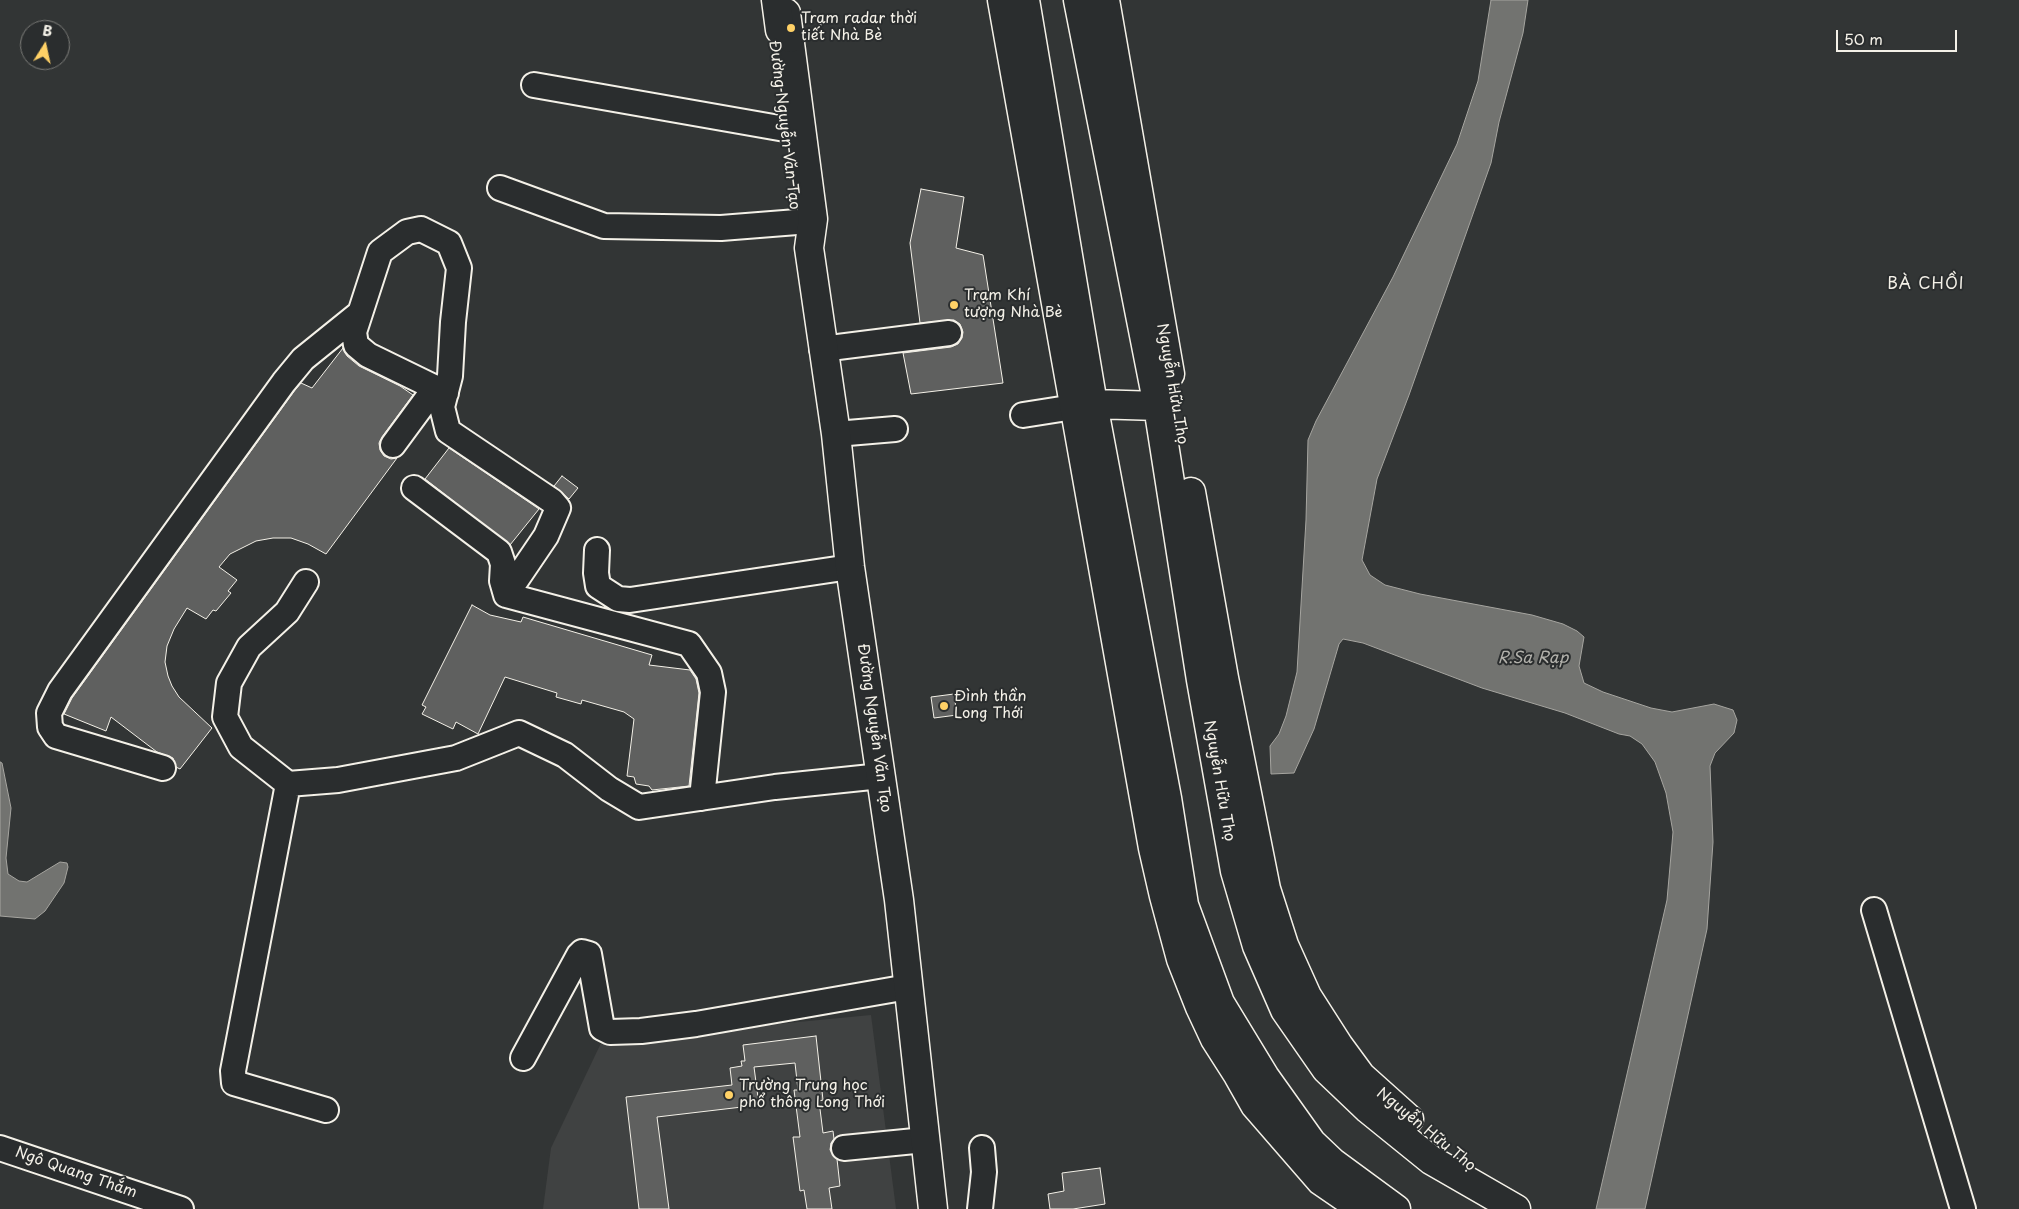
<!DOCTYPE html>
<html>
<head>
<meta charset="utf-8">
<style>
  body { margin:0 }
  #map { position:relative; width:2019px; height:1209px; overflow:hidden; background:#323535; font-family:"Playpen Sans",sans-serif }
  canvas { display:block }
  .north { position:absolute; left:20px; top:20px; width:50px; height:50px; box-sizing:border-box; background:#2a2d2e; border:1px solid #7b7b78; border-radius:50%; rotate:10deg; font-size:14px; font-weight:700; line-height:20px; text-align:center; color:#f4f1e8 }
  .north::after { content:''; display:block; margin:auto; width:18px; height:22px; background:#ffd166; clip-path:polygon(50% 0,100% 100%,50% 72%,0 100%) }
  .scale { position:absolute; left:1836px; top:30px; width:121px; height:22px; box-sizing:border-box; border:2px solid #f4f1e8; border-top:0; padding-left:6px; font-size:15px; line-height:18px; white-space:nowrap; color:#f4f1e8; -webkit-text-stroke:4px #2a2d2e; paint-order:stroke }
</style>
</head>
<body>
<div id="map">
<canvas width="2019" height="1209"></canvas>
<div class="north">B</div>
<div class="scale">50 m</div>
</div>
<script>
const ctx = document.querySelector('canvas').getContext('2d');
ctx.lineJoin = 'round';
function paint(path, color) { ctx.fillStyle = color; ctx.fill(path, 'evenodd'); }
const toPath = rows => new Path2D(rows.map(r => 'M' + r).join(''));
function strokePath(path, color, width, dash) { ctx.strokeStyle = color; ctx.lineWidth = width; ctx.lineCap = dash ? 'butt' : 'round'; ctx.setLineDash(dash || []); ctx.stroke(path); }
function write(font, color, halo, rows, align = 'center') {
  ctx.font = font + ' "Playpen Sans",sans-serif'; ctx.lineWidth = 4; ctx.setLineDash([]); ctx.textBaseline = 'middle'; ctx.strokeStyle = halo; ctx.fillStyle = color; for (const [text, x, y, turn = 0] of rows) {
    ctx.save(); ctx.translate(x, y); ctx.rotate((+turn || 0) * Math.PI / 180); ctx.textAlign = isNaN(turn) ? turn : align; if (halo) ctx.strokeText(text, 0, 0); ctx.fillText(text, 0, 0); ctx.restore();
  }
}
const built = toPath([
  [871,1015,896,1209,543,1209,551,1148,602,1041]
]);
const water = toPath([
  [1491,0,1528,0,1523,33,1499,122,1491,163,1409,395,1377,479,1362,560,1370,575,1385,585,1420,594,1532,615,1563,624,1577,631,1584,637,1579,666,1584,683,1603,692,1651,708,1672,712,1714,704,1733,710,1737,720,1734,733,1715,753,1710,766,1713,842,1707,929,1645,1209,1596,1209,1667,900,1671,855,1673,832,1666,793,1655,762,1642,744,1630,736,1619,734,1565,713,1482,688,1363,643,1343,639,1339,644,1314,729,1294,773,1271,774,1270,746,1279,734,1286,716,1297,672,1306,520,1308,440,1316,421,1393,277,1457,144,1478,81,1491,0],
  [0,762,2,763,11,808,6,858,8,874,19,881,27,882,60,862,67,863,68,867,64,883,45,911,35,919,0,916,0,762]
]);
const building = toPath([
  [921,189,964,197,956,248,983,255,1003,383,911,394,903,353,951,347,958,344,962,338,963,332,960,324,954,320,920,323,910,243,921,189],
  [343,348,347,356,359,366,400,386,413,395,382,437,379,443,380,450,384,456,391,459,397,458,326,554,308,544,291,538,273,538,256,541,230,554,219,567,237,580,228,591,231,593,216,611,213,610,206,619,187,608,174,629,167,646,165,662,168,676,172,686,179,697,212,728,180,769,176,767,173,758,157,752,111,717,106,731,64,714,72,698,295,390,301,383,312,388,343,348],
  [449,448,539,509,510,545,425,479,449,448],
  [562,476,578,488,569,499,554,486,562,476],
  [472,605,490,615,521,622,523,617,652,655,649,665,690,670,696,679,699,693,689,786,652,790,649,786,636,784,634,777,627,776,634,719,624,712,582,700,581,704,556,697,557,693,505,677,478,734,456,722,453,729,422,714,426,707,422,705,472,605],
  [954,694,957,715,934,718,931,697,954,694],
  [816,1036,823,1100,819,1101,823,1133,833,1131,834,1139,831,1143,830,1150,837,1159,840,1186,829,1188,832,1209,807,1209,804,1190,800,1191,793,1137,800,1137,794,1090,798,1090,795,1063,754,1067,759,1105,657,1117,669,1209,639,1209,626,1097,732,1085,730,1068,742,1066,741,1061,745,1061,743,1045,816,1036],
  [1100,1168,1105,1204,1073,1209,1050,1209,1048,1194,1064,1191,1062,1173,1100,1168]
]);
const minor = toPath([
  [534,85,785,129],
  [500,188,604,226,721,228,797,222],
  [822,349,949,333],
  [446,393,368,355,356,345,354,332,380,252,407,232,421,229,449,243,459,268,453,322,450,376,442,407,448,431,552,501,558,508,546,536,506,595],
  [1023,415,1093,404],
  [836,434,895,429],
  [393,445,435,388],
  [414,488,499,552,503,564,502,581,506,595,689,644,709,673,713,692,702,798],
  [597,550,596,573,598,586,618,599,630,600,850,567],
  [306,582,287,612,249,647,229,683,225,717,241,747,288,784,338,780,456,758,519,733,565,755,609,789,639,807,775,787,881,776],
  [163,768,56,736,50,727,49,713,60,691,284,382,303,359,360,313],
  [288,784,233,1071,234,1083,326,1110],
  [1874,910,1963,1209],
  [523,1058,579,955,582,952,589,954,602,1028,610,1032,641,1031,696,1024,908,987],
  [0,1148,181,1209],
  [844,1148,925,1140],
  [980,1209,984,1172,982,1148]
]);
const major = toPath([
  [1002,0,1153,848,1164,896,1181,959,1200,1007,1215,1039,1238,1075,1255,1105,1321,1181,1362,1209],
  [1025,0,1093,404,1167,798,1184,905,1220,1003,1265,1077,1312,1143,1332,1162,1396,1209],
  [1078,0,1158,406,1201,680,1235,871,1257,946,1285,1010,1326,1069,1368,1109,1431,1160,1516,1209],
  [1105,0,1170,374],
  [786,13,813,219,809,248,836,434,850,567,899,900,933,1209],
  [1093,404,1158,406],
  [1191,492,1224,678,1266,889,1284,945,1307,996,1339,1046,1361,1076,1409,1119]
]);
const highway = toPath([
  [776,0,780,30,790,38]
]);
const markers = [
  [791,28,5,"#ffd166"],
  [954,305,5,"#ffd166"],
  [944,706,5,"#ffd166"],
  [729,1095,5,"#ffd166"]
];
const poiNames = [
  ["Trạm radar thời",801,19],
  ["tiết Nhà Bè",801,36],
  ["Trạm Khí",964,296],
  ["tượng Nhà Bè",964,313],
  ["Đình thần",954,697],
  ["Long Thới",954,714],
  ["Trường Trung học",739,1086],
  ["phổ thông Long Thới",739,1103]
];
const streetNames = [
  ["Đường Nguyễn Văn Tạo",784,125,83],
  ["Nguyễn Hữu Thọ",1172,384,80],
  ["Đường Nguyễn Văn Tạo",874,728,82],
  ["Nguyễn Hữu Thọ",1219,781,80],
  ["Nguyễn Hữu Thọ",1426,1130,39],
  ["Ngô Quang Thắm",76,1173,19]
];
const neighbourhoodNames = [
  ["BÀ CHỒI",1926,285]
];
const waterNames = [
  ["R.Sa Rạp",1533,659]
];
paint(built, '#404242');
paint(water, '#727370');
strokePath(water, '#a6a5a0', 1);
paint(building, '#5f605f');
strokePath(building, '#f4f1e8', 1);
strokePath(minor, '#f4f1e8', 28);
strokePath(major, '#f4f1e8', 31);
strokePath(highway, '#f4f1e8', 31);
strokePath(minor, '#2a2d2e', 24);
strokePath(major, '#2a2d2e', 28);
strokePath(highway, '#2a2d2e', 28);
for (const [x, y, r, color] of markers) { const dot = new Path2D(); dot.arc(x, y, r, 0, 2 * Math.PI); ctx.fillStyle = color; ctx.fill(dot); strokePath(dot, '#2a2d2e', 2); }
write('15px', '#f4f1e8', '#2a2d2e', poiNames, 'left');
write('15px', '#f4f1e8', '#2a2d2e', streetNames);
ctx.letterSpacing = '1px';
write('16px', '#f4f1e8', '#2a2d2e', neighbourhoodNames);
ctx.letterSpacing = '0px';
write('italic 16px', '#b3b2ac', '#2a2d2e', waterNames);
</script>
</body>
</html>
